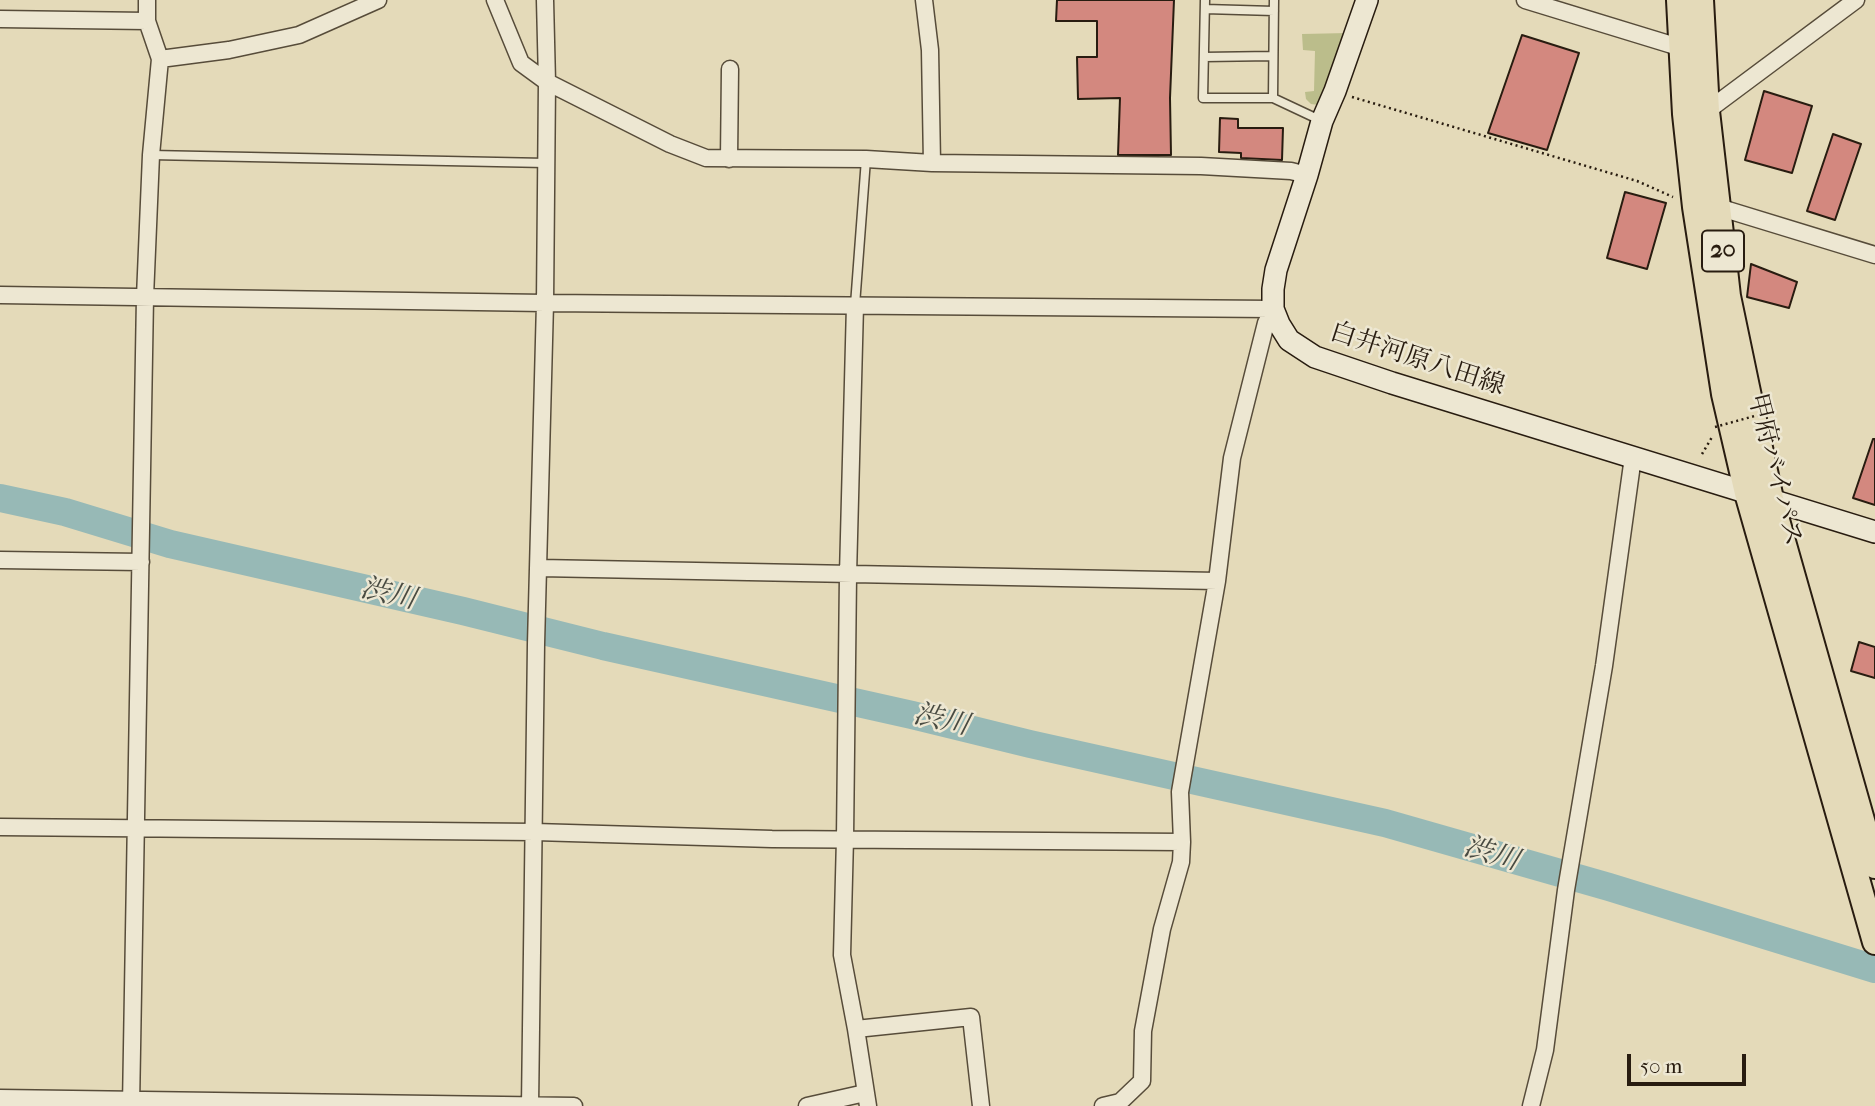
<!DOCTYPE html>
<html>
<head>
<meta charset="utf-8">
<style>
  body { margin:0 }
  #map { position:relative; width:1875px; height:1106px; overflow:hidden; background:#e4dab9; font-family:"IM FELL French Canon",serif }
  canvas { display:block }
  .scale { position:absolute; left:1627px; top:1054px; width:119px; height:32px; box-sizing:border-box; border:4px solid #281c10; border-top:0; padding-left:9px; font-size:21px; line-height:24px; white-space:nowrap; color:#281c10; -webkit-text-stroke:5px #ede7d2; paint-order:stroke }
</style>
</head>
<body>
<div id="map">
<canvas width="1875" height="1106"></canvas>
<div class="scale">50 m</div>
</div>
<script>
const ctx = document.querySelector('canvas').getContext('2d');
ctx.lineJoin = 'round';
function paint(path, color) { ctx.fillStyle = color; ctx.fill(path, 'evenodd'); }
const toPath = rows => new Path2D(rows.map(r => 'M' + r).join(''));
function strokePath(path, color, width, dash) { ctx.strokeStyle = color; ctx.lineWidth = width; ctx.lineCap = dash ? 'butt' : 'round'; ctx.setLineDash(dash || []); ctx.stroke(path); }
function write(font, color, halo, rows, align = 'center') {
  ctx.font = font + ' "IM FELL French Canon","Noto Serif JP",serif'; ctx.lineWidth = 5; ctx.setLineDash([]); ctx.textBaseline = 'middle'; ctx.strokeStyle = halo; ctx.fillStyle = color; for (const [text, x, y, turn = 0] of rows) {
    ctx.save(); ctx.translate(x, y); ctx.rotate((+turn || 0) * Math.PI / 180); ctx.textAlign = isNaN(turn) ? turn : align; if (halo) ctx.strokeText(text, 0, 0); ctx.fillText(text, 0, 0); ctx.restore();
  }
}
const green = toPath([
  [1348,33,1318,105,1311,104,1306,99,1305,92,1314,91,1315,51,1303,50,1302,34]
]);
const river = toPath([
  [0,498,65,512,170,544,463,611,603,646,912,715,1030,744,1385,823,1609,887,1875,969]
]);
const building = toPath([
  [1057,0,1174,0,1170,98,1171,155,1118,155,1120,98,1078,99,1077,57,1097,57,1097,21,1056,21,1057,0],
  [1522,35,1579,53,1547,150,1488,133,1522,35],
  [1764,91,1812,106,1792,173,1745,160,1764,91],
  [1220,118,1238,119,1238,128,1283,128,1282,160,1241,158,1241,153,1219,152,1220,118],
  [1833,134,1861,144,1835,220,1807,211,1833,134],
  [1625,192,1666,203,1647,269,1607,258,1625,192],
  [1751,264,1797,282,1789,308,1747,297,1751,264],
  [1873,439,1875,439,1875,505,1853,498,1873,439],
  [1859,642,1875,647,1875,678,1851,671,1859,642]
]);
const path = toPath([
  [1352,97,1637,181,1673,197],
  [1702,454,1712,437]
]);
const service = toPath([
  [1205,0,1203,98,1273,98,1322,121],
  [1205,9,1274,11],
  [1204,57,1272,56],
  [1273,98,1274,0],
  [151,155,546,163],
  [855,305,866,159]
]);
const minor = toPath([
  [495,0,521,63,547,82,670,144,706,158,866,159,932,163,1201,166,1291,171,1307,175],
  [924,0,930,50,932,163],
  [1525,0,1682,48],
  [0,19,147,21],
  [160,59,229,50,299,35,378,0],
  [1707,111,1856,0],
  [729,159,730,69],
  [1718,207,1875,255],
  [0,295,545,303,1273,309,1266,323,1232,458,1217,581,1180,792,1182,842,1181,862,1162,929,1143,1031,1142,1081,1120,1102,1103,1106],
  [855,305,848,575,845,838,842,955,856,1029,868,1106],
  [0,560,141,562],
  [540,568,1217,581],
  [0,827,535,832,772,839,1182,842],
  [856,1029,971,1017,981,1106],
  [0,1098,574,1106],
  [131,1106,145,297,151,155,160,59,147,21,147,0],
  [530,1106,536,644,545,303,547,82,545,0],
  [807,1106,865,1093],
  [1531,1106,1545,1050,1566,890,1604,666,1633,457]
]);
const secondary = toPath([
  [1367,0,1335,91,1322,121,1307,175,1276,270,1273,289,1273,309,1279,324,1289,340,1315,357,1392,383,1875,532]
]);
const trunk = toPath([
  [1679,0,1685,114,1695,207,1724,394,1747,493,1875,942],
  [1701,0,1707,111,1718,207,1728,296,1747,387,1771,499,1875,866]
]);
const pathBridge = toPath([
  [1715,427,1769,412]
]);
const shields = [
  [1723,251,42]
];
const shieldNames = [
  ["20",1723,251]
];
const streetNames = [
  ["白井河原八田線",1417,360,18],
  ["甲府バイパス",1774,470,76]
];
const waterNames = [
  ["渋川",388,595,13],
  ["渋川",941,721,13],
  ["渋川",1491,855,17]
];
paint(green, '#bbbd8b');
strokePath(river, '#97b9b6', 28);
paint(building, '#d3887f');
strokePath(building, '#281c10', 2);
strokePath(service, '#574c3a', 11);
strokePath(minor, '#574c3a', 19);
strokePath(secondary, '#281c10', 24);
strokePath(trunk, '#281c10', 28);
strokePath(path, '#281c10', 2.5, [2, 3.5]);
strokePath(service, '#ede7d2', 8);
strokePath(minor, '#ede7d2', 16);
strokePath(secondary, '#ede7d2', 21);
strokePath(trunk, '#e4dab9', 24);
strokePath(pathBridge, '#281c10', 2.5, [2, 3.5]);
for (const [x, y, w] of shields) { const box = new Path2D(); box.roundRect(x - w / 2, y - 20.5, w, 41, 5); ctx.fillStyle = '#ede7d2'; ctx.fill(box); strokePath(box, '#281c10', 2); }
write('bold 24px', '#281c10', null, shieldNames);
write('26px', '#281c10', '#ede7d2', streetNames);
write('italic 28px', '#494b42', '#ede7d2', waterNames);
</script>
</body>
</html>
